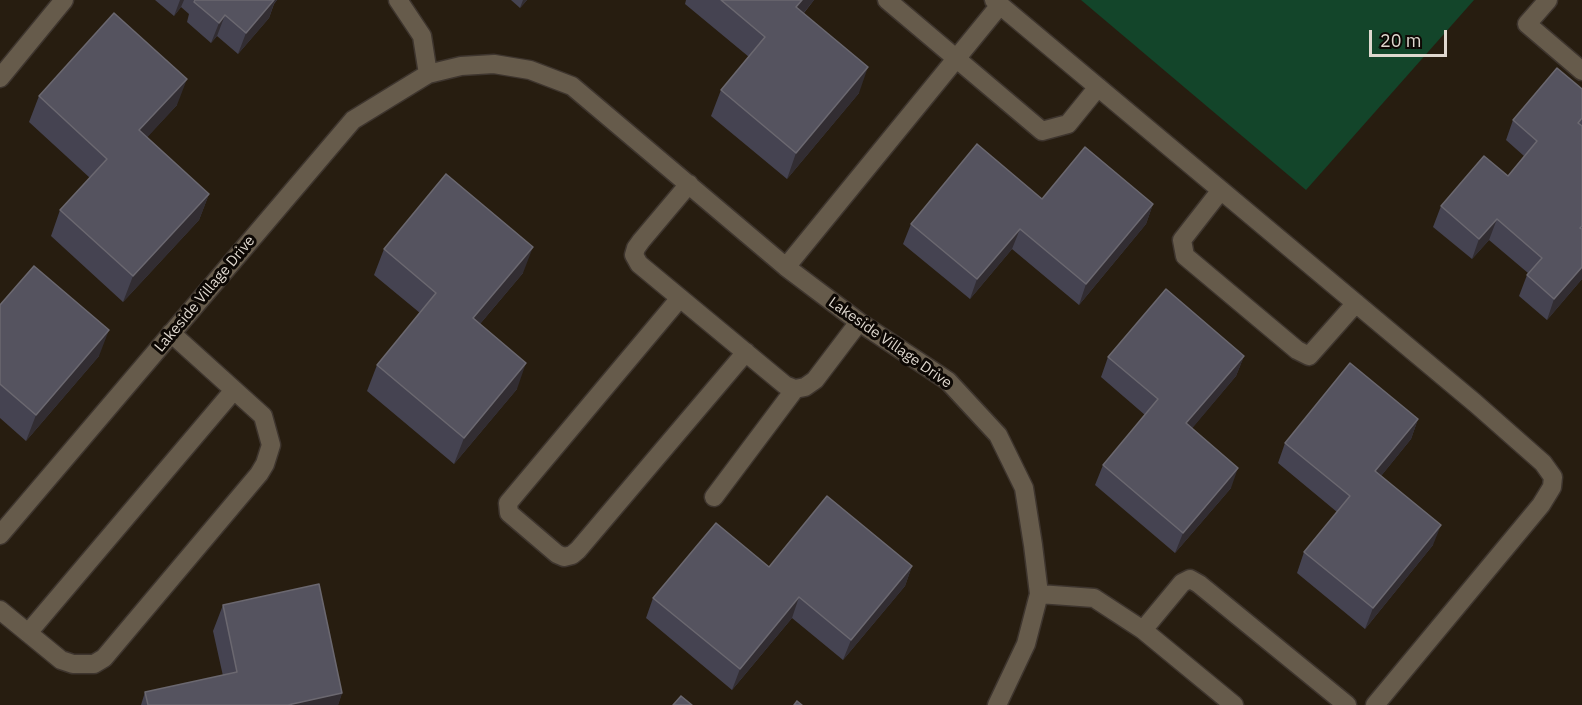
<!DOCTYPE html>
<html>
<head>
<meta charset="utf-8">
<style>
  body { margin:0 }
  #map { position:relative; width:1582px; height:705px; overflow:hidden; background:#271d10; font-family:"IBM Plex Sans",sans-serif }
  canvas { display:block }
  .scale { position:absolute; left:1369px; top:30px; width:78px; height:27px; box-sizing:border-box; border:3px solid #dfd8cf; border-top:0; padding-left:8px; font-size:18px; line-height:21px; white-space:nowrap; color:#dfd8cf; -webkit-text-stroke:4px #0d0804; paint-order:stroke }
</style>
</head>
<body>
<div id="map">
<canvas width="1582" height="705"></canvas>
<div class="scale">20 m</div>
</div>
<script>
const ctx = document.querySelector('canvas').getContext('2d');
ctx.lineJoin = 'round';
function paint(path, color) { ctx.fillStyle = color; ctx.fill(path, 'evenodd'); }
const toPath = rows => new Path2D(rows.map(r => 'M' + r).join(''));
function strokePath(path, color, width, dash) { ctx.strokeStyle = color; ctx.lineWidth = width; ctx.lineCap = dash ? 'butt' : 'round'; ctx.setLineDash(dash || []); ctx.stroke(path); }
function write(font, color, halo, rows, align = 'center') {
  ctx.font = font + ' "IBM Plex Sans",sans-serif'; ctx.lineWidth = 6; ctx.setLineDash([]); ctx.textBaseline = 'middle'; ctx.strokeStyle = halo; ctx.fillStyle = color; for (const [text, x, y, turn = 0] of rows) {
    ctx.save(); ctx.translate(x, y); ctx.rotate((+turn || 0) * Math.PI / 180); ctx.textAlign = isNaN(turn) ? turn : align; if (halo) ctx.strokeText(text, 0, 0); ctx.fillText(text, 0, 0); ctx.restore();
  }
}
const green = toPath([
  [1081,0,1474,0,1306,190]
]);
const minor = toPath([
  [398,0,422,36,428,74],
  [887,0,1042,131,1068,124,1098,87],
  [994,0,1475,403,1543,463,1553,477,1552,487,1541,505,1375,705],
  [1548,0,1527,24,1582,71],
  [0,78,64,0],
  [689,184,641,241,636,248,634,255,639,264,785,385,795,389,805,387,815,380,859,322],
  [1221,190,1182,240,1185,256,1297,350,1309,356,1356,303],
  [786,267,1000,5],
  [680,298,508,503,509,513,557,554,564,557,572,555,578,550,746,352],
  [714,497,795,389],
  [0,535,353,120,428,74,461,66,494,64,530,70,572,86,786,267,859,322,948,381,998,435,1024,488,1033,545,1039,594,1026,644,997,705],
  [1039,594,1094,598,1143,630,1234,705],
  [0,610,61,660,73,664,94,664,104,658,259,474,265,464,271,445,263,416,171,333],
  [1143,630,1182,583,1190,579,1199,584,1347,705],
  [28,633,234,390]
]);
const wall = toPath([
  [155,0,277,0,274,4,269,18,238,54,217,36,211,43,187,22,189,14,181,7,174,16],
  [511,0,527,0,520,8],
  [686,0,814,0,804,13,859,93,787,179,711,116,721,90,749,57,685,4],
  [1582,89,1582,279,1547,320,1519,296,1527,275,1528,273,1489,240,1472,259,1433,227,1441,206,1508,176,1524,156,1506,140,1513,120],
  [39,96,177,105,147,137,209,194,199,220,123,302,51,236,60,210,90,178,29,122],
  [1042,199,1153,204,1146,224,1079,305,1012,249,970,299,903,244,911,224],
  [384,249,523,273,480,324,517,389,454,464,367,391,377,365,420,313,374,275],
  [0,305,99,356,26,441,0,418],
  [1244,356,1236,376,1192,428,1231,488,1175,553,1095,485,1103,465,1145,415,1101,377,1108,357],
  [1418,419,1411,439,1381,476,1433,545,1365,629,1297,573,1304,552,1337,512,1278,463,1285,443],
  [912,566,905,586,843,660,792,618,732,690,646,618,653,598,769,567],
  [223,605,342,693,338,705,141,705,145,692,223,676,213,631]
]);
const shadedWall = toPath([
  [180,0,184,0,181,7,174,16],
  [270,0,277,0,274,3,269,18,238,54,246,33],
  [523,0,527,0,520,8],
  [802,0,814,0,787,33,796,7],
  [225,15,217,36,211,43,219,23],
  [868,67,859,93,787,179,796,153],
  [187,79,177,105,130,156,139,130],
  [209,194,199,220,123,302,133,276],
  [1153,204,1146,224,1079,305,1086,284],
  [1497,219,1489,240,1472,259,1479,239],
  [1020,229,1012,249,970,299,977,279],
  [533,247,523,273,463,344,473,318],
  [1582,267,1582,279,1547,320,1554,299],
  [109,330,99,356,26,441,36,415],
  [1244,356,1236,376,1179,444,1186,423],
  [526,363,517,389,454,464,464,438],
  [1418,419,1411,439,1368,492,1375,471],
  [1238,468,1231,488,1175,553,1183,533],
  [1441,525,1433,545,1365,629,1373,608],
  [912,566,905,586,843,660,851,640],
  [799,597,792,618,732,690,740,669],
  [342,693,338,705,288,705]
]);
const building = toPath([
  [195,0,274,0,246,33,225,15,219,23,194,2,195,0],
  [721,0,802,0,796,7,868,67,796,153,721,90,765,37,721,0],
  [114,13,187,79,139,130,209,194,133,276,60,210,107,159,39,96,114,13],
  [1557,68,1582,89,1582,118,1578,123,1582,126,1582,226,1580,228,1582,229,1582,267,1554,299,1527,275,1542,258,1497,219,1479,239,1441,206,1484,156,1508,176,1537,141,1513,120,1557,68],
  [977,144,1042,199,1085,147,1153,204,1086,284,1020,229,977,279,911,224,977,144],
  [446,174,533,247,473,318,526,363,464,438,377,365,436,293,384,249,446,174],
  [34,266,109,330,36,415,0,384,0,305,34,266],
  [1166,289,1244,356,1186,423,1238,468,1183,533,1103,465,1158,399,1108,357,1166,289],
  [1350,363,1418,419,1375,471,1441,525,1373,608,1304,552,1350,496,1285,443,1350,363],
  [827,496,912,566,851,640,799,597,740,669,653,598,716,523,769,567,827,496],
  [319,584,342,693,288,705,148,705,145,692,237,672,223,605,319,584],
  [681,696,692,705,673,705,681,696],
  [797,701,802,705,794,705,797,701]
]);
const streetNames = [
  ["Lakeside Village Drive",205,294,-50],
  ["Lakeside Village Drive",890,343,35]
];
paint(green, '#13452a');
strokePath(minor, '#3e352e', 21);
strokePath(minor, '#665b4b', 18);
paint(wall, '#454351');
paint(shadedWall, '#322d32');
paint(building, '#55535f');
strokePath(building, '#6b6870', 1.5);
write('15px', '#dfd8cf', '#0d0804', streetNames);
</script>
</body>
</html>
